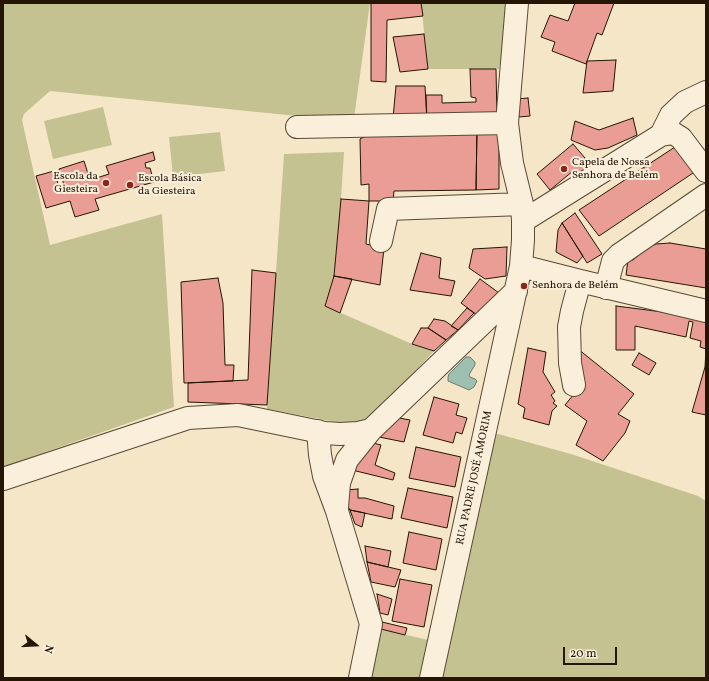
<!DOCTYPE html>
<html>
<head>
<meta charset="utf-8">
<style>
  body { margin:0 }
  #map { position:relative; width:709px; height:681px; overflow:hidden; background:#f6e6c8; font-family:Vollkorn,serif }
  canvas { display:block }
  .frame { position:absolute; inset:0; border:4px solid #251504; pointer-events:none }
  .north { position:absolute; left:16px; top:625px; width:40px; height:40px; -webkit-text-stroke:3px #f9efdb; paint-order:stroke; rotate:108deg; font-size:11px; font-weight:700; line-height:16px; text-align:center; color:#251504 }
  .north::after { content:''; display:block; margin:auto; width:14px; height:18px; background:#251504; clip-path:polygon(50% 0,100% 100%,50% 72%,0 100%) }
  .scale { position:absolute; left:563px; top:647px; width:54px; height:18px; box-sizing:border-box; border:2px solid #251504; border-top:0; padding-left:5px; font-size:12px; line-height:14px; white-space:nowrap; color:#251504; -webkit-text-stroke:3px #f9efdb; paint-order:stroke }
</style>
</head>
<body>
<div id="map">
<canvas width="709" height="681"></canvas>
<div class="frame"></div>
<div class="north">N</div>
<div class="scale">20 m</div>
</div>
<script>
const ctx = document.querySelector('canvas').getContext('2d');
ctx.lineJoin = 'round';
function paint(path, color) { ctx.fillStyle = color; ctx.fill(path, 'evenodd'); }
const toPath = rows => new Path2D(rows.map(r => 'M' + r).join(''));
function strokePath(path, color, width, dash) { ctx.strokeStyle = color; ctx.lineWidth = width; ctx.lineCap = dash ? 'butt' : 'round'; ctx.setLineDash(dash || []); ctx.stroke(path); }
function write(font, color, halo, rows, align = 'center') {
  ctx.font = font + ' Vollkorn,serif'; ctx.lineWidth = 4; ctx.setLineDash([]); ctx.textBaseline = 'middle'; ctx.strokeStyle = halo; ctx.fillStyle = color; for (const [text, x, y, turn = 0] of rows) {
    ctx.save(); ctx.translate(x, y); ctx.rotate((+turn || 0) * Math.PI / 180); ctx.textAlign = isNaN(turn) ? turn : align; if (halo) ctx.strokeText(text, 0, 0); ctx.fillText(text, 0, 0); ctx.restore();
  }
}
const green = toPath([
  [3,3,370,3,354,118,287,115,50,91,24,114,22,120,50,245,162,214,174,407,3,467],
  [421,3,510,3,499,69,428,69],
  [103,107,112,145,53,159,44,121],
  [220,132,225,171,173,177,169,137],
  [344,152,341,199,334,276,325,306,412,344,434,351,368,422,341,423,267,409,267,405,284,154],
  [491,432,571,454,698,496,706,501,706,678,438,678],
  [381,629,428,640,419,678,369,678]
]);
const water = toPath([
  [466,357,470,357,475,362,475,365,470,373,469,375,470,377,475,379,477,381,474,387,469,390,448,381,448,377,449,374,466,357]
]);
const building = toPath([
  [371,3,421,3,423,16,387,20,386,82,371,81,371,3],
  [575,3,614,3,602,35,597,33,586,64,552,51,555,42,541,37,550,15,568,21,575,3],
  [424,34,428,69,400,72,393,37,424,34],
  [616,60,613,91,583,93,587,61,616,60],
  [470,69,496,69,497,118,427,121,426,95,442,95,442,103,476,102,476,98,471,97,470,69],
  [396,86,425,86,427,121,393,118,396,86],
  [528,98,530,116,519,117,516,99,528,98],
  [633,118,637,135,608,148,595,150,571,140,575,121,599,130,633,118],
  [477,128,476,190,394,191,393,201,369,201,369,184,361,185,360,139,375,131,477,128],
  [477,128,499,128,499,189,476,190,477,128],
  [681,143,699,169,599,236,579,210,681,143],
  [573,144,585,158,582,161,587,167,577,176,573,171,550,190,537,174,573,144],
  [153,152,155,160,145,163,146,168,150,168,154,182,95,199,99,210,75,217,70,201,46,208,36,176,54,171,59,187,64,185,59,169,84,161,90,180,109,174,106,166,153,152],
  [341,199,369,201,366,244,384,248,380,285,334,276,341,199],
  [575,213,602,254,587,263,562,223,575,213],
  [562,223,583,256,577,263,556,252,558,230,562,223],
  [670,243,706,249,706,288,626,275,628,260,633,260,645,249,656,244,670,243],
  [507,247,506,276,485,279,469,268,473,249,507,247],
  [421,253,441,258,439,278,455,281,451,296,410,290,421,253],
  [252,270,276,273,267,405,188,402,188,383,248,380,252,270],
  [334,276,352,279,340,313,325,306,334,276],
  [218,278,223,303,225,365,234,365,233,381,184,383,181,282,218,278],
  [480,279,499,293,477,315,461,303,480,279],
  [616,306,694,316,706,318,706,415,692,412,705,367,706,349,700,347,701,341,690,338,693,322,689,321,686,337,635,326,635,350,616,350,616,306],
  [467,308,474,313,458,330,451,326,467,308],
  [434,319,445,321,458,330,446,340,428,328,434,319],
  [421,328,428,328,446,340,434,351,412,344,421,328],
  [528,348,546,352,543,372,555,392,551,395,555,401,553,403,557,406,552,411,549,425,523,418,525,408,518,404,528,348],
  [578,349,634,394,618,414,630,421,625,433,603,461,576,445,587,421,565,405,582,384,578,349],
  [639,353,656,363,649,375,632,365,639,353],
  [434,397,459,404,456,415,467,418,462,434,456,432,453,443,423,435,434,397],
  [399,418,410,420,404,442,379,437,399,418],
  [373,443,381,445,375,465,395,473,393,480,352,470,373,443],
  [416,447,461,457,455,487,409,478,416,447],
  [408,488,453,497,447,528,401,518,408,488],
  [358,489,358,498,365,498,394,506,392,519,350,510,345,502,346,490,358,489],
  [350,510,365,513,362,527,355,524,350,510],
  [409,532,442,539,436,570,403,563,409,532],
  [365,546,391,551,388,567,367,562,365,546],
  [367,562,401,570,395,587,371,582,367,562],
  [400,579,432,585,424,627,392,621,400,579],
  [377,594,392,599,388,615,380,613,377,594],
  [382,622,407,628,405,635,381,629,382,622]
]);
const minor = toPath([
  [297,127,507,123],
  [661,135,671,115,685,102,706,92],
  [523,221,661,135,673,133,681,138,706,171],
  [381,241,388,209,522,204],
  [521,266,580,281,706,311],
  [606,288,613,261,619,255,706,195],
  [574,385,570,363,569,327,572,311,580,281],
  [318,431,320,455,324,476,337,511,371,624,360,678],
  [3,479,188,418,238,415,325,433,340,434,358,433,371,430,516,291],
  [337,507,339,483,347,460,371,430],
  [431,678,521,266,523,240,523,221,522,204,512,163,507,123,517,3]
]);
const markers = [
  [564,169,4,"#8f2418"],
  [106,183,4,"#8f2418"],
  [130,185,4,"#8f2418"],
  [524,286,4,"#8f2418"]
];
const poiNames = [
  ["Capela de Nossa",572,163],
  ["Senhora de Belém",572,176],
  ["Escola da",98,177,"right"],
  ["Giesteira",98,190,"right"],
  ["Escola Básica",138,179],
  ["da Giesteira",138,192],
  ["Senhora de Belém",532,286]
];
const streetNames = [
  ["RUA PADRE JOSÉ AMORIM",475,478,-78]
];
paint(green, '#c4c290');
paint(water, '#9ec0b0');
strokePath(water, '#6e7c6b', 1);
paint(building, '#e99d94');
strokePath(building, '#251504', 1);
strokePath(minor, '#594935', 24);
strokePath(minor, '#f9efdb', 22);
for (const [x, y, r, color] of markers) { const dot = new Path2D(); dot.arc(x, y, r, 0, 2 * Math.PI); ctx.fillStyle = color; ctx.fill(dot); strokePath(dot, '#f9efdb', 1.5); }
write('11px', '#251504', '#f9efdb', poiNames, 'left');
write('11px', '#251504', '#f9efdb', streetNames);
</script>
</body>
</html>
